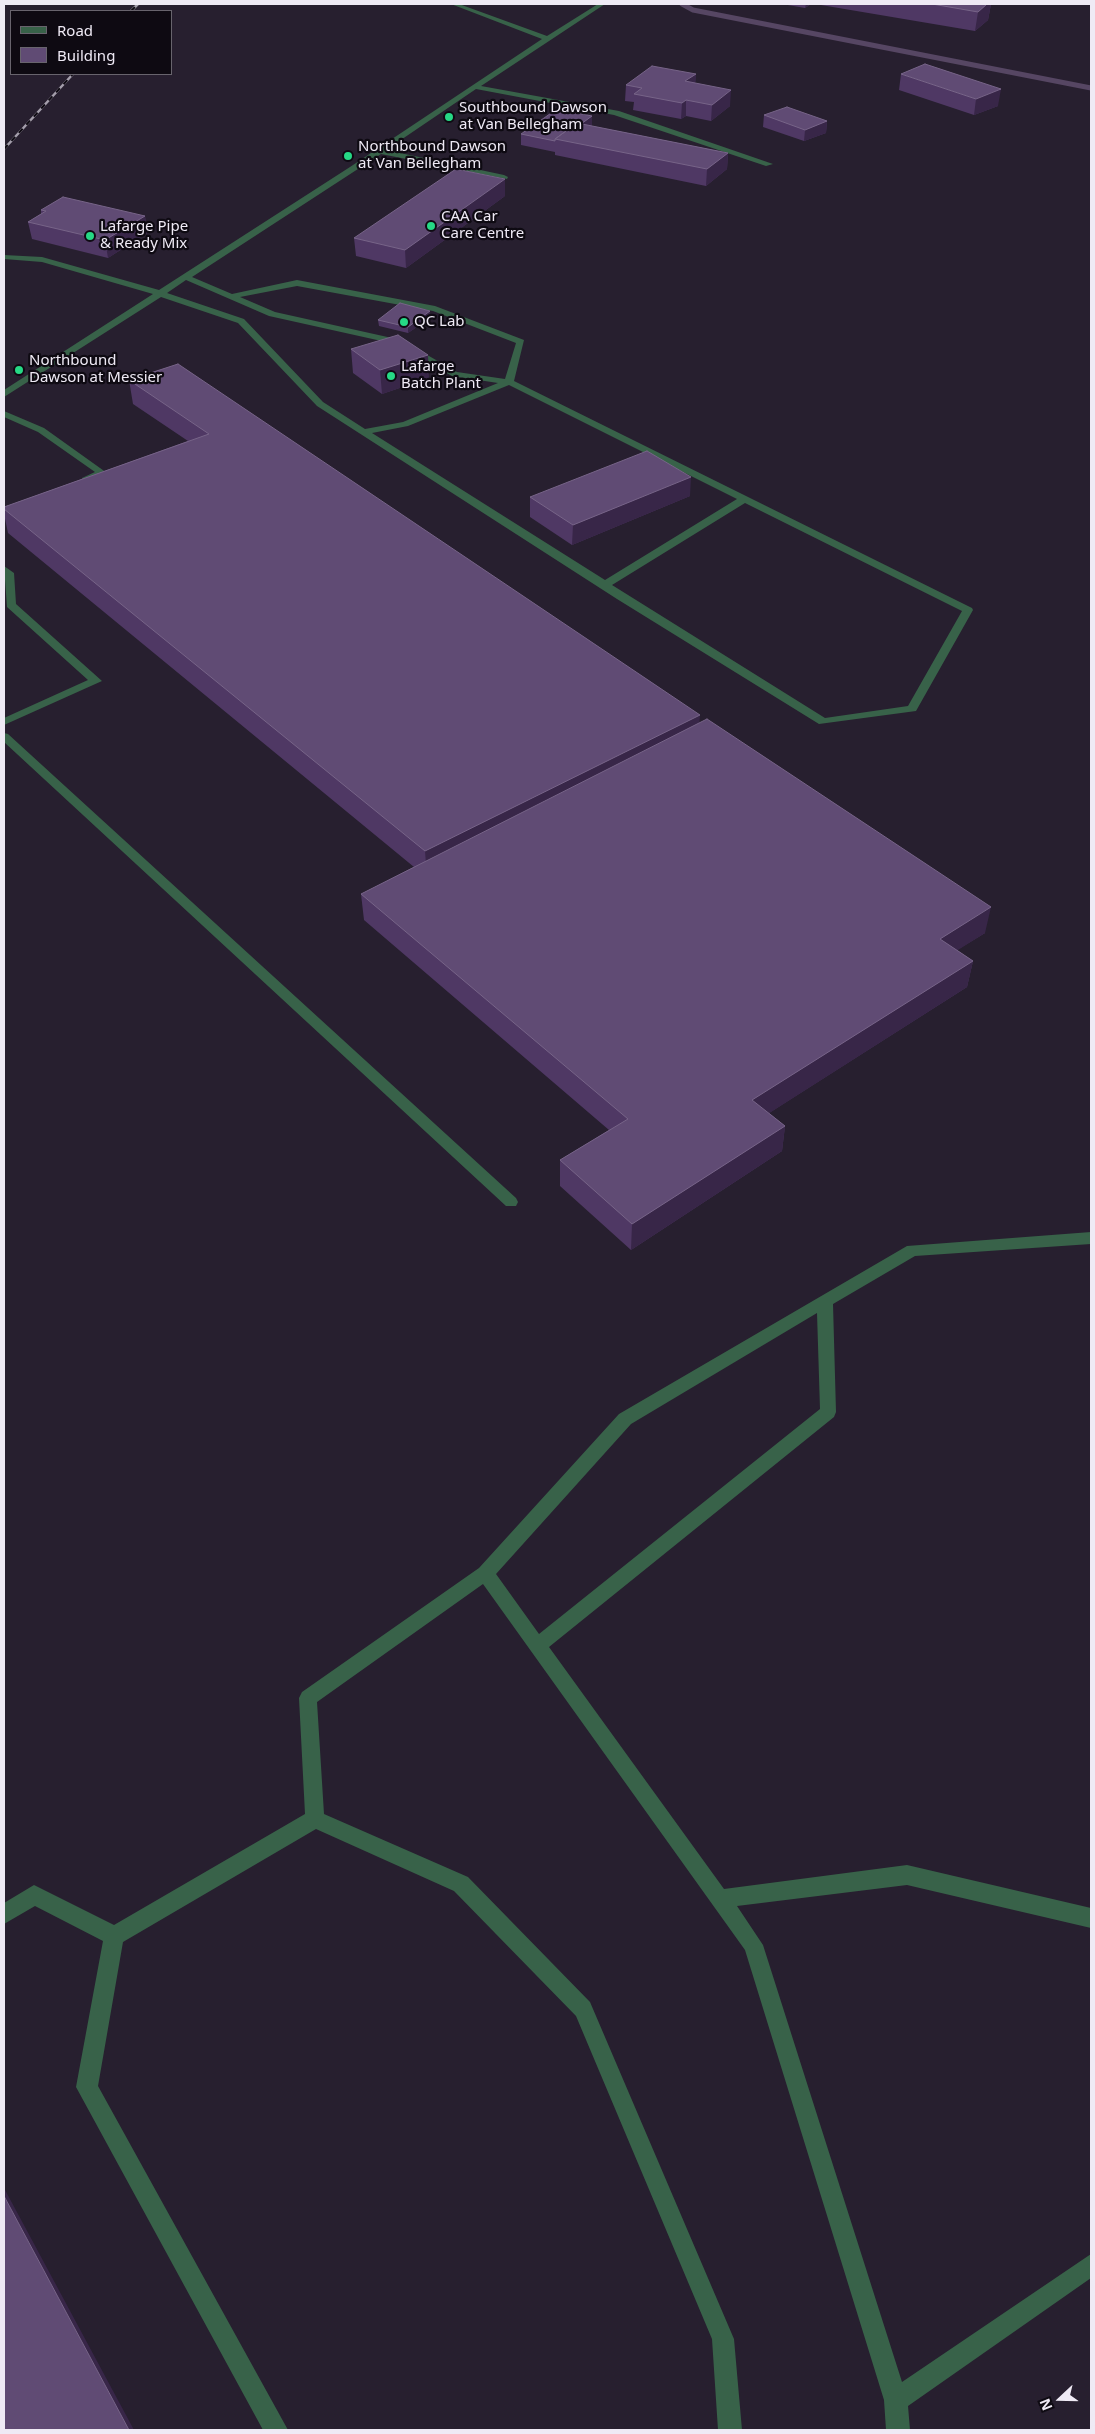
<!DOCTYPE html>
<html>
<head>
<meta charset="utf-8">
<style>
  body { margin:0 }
  #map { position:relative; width:1095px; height:2434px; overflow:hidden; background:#271f2f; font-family:"Noto Sans",sans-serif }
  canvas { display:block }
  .frame { position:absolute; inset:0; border:5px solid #efeaf5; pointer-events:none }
  .legend { position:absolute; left:10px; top:10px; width:162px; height:65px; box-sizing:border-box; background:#0e0a12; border:1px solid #68646d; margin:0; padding:6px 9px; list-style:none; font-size:15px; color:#efeaf5 }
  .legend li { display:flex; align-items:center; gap:10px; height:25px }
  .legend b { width:25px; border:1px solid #68646d }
  .north { position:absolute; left:1035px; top:2374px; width:50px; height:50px; -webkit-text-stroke:4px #0e0a12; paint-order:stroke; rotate:249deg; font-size:14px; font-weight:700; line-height:20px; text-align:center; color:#efeaf5 }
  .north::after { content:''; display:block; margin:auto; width:18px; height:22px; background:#efeaf5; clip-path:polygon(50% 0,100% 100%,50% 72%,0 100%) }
</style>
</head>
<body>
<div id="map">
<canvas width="1095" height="2434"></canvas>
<div class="frame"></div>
<ul class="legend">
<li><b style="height:6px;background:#386249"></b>Road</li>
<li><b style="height:14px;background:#604b74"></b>Building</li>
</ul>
<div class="north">N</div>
</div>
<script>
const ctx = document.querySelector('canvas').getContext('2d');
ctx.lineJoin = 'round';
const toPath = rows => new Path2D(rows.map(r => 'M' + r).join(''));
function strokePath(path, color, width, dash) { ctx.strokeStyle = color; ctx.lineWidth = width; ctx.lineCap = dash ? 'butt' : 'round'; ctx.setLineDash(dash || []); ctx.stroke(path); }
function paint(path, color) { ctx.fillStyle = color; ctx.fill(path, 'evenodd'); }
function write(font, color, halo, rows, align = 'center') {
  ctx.font = font + ' "Noto Sans",sans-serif'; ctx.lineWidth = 4.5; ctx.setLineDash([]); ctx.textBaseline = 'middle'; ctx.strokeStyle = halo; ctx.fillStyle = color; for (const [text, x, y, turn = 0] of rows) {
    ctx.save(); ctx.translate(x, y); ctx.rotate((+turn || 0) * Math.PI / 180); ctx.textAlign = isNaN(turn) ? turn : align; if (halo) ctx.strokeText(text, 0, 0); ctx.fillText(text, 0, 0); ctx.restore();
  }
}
const stream = toPath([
  [682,4,693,10,1091,88]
]);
const minor = toPath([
  [451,4,459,4,547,36,598,4,605,4,481,86,619,111,773,164,766,166,614,115,476,89,386,150,504,175,508,177,507,179,381,154,192,277,232,294,297,280,435,306,524,340,514,381,972,608,973,610,916,711,819,724,617,599,317,406,238,323,161,297,4,397,4,390,153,294,42,262,4,259,4,255,42,257,159,290,350,167,542,39,451,4],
  [186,280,269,316,395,344,452,376,498,383,403,422,365,429,323,402,244,319,167,293,186,280],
  [297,286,433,311,516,343,505,379,457,372,401,340,275,312,240,297,297,286],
  [509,385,737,499,605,580,372,433,408,426,509,385],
  [745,503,962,611,908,706,825,718,612,585,745,503],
  [4,411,44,428,107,473,88,482,82,482,82,478,95,472,38,432,4,417,4,411],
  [4,566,14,573,16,604,102,681,4,725,4,718,88,680,7,607,4,566],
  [4,733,8,734,516,1198,518,1202,516,1206,506,1206,4,742,4,733],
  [1091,1232,1091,1244,915,1256,833,1304,836,1412,834,1417,549,1647,724,1889,907,1865,1091,1908,1091,1928,907,1885,737,1906,763,1945,902,2382,1091,2254,1091,2278,908,2406,910,2430,886,2430,884,2400,745,1950,483,1584,317,1702,324,1814,468,1877,590,2002,734,2339,742,2430,718,2430,712,2339,576,2016,454,1891,316,1829,123,1942,98,2086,288,2430,263,2430,76,2087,103,1941,35,1906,4,1924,4,1903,34,1885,114,1925,305,1814,299,1698,302,1692,479,1568,619,1414,907,1246,1091,1232],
  [817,1313,820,1409,539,1634,496,1574,631,1424,817,1313]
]);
const rail = toPath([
  [131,11,138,4],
  [4,149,73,74]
]);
const wall = toPath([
  [782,4,811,4,805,8],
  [815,4,991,4,988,20,975,31],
  [696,74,695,83,730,106,711,121,686,116,681,119,633,110,634,102,625,101,626,85],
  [901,74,998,106,974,115,899,90],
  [764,115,827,121,826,133,804,141,763,127],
  [592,116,592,126,728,153,727,169,706,186,555,155,555,152,521,145,521,134],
  [505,196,406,268,356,256,354,238],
  [41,210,145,216,147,233,108,258,32,239,28,222,41,214],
  [430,311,430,318,408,333,379,326,378,320],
  [351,349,429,378,382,394,353,373],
  [129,380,699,723,985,933,957,950,973,961,967,987,769,1113,785,1126,782,1151,631,1250,560,1186,560,1160,609,1130,364,920,361,894,414,867,8,533,4,514,4,507,188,441,133,404],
  [690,496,572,545,530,517,530,497]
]);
const shadedWall = toPath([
  [806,4,811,4,805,8],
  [987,4,991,4,988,20,975,31,978,12],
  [696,74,695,90,685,81],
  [1001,89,998,106,974,115,976,99],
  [731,90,730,106,711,121,712,105],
  [686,100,686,116,681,119,682,103],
  [592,116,592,127,558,139],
  [827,121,826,133,804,141,805,130],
  [728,153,727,169,706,186,707,169],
  [505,179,505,196,406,268,405,250],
  [145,216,147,233,108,258,105,240],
  [430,311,430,318,408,333,408,327],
  [428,355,429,378,382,394,380,370],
  [691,477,690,496,572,545,573,525],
  [700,715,698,741,427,877,425,851],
  [991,907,985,933,934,965,940,939],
  [973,961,967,987,749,1126,752,1100],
  [785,1126,782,1151,631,1250,632,1224],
  [4,2188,134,2430,129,2430,4,2196]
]);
const building = toPath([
  [932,4,987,4,978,12,932,4],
  [925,64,1001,89,976,99,901,74,925,64],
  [652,66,696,74,685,81,731,90,712,105,686,100,682,103,634,94,642,88,626,85,652,66],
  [787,107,827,121,805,130,764,115,787,107],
  [557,109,592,116,581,124,577,123,555,139,555,141,521,134,557,109],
  [577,123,728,153,707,169,555,139,577,123],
  [456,169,505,179,405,250,354,238,456,169],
  [63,197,145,216,105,240,28,222,46,211,41,210,63,197],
  [400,303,430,311,408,327,378,320,400,303],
  [398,335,428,355,380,370,351,349,398,335],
  [178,364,700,715,425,851,4,509,4,507,209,434,129,380,178,364],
  [647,451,691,477,573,525,530,497,647,451],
  [707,719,991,907,940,939,973,961,752,1100,785,1126,632,1224,560,1160,628,1119,361,894,707,719],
  [4,2196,129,2430,4,2430,4,2196]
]);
const markers = [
  [449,117,5,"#26d885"],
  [348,156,5,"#26d885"],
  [431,226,5,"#26d885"],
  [90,236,5,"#26d885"],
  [404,322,5,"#26d885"],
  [19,370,5,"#26d885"],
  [391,376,5,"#26d885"]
];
const farPoinames = [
  ["Southbound Dawson",459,108],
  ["at Van Bellegham",459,125],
  ["Northbound Dawson",358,147],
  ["at Van Bellegham",358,164],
  ["CAA Car",441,217],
  ["Care Centre",441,234],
  ["Lafarge Pipe",100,227],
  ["& Ready Mix",100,244],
  ["QC Lab",414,322],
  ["Northbound",29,361],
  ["Dawson at Messier",29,378],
  ["Lafarge",401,367],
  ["Batch Plant",401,384]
];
strokePath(stream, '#564663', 5);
paint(minor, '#386249');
strokePath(rail, '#a49eab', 2.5);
strokePath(rail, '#0e0a12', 2, [5.5]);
paint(wall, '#4f3864');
paint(shadedWall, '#382648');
paint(building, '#604b74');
strokePath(building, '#776488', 1);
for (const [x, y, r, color] of markers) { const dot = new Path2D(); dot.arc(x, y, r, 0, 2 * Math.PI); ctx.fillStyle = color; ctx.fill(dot); strokePath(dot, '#0e0a12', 2); }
write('15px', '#efeaf5', '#0e0a12', farPoinames, 'left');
</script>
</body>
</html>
